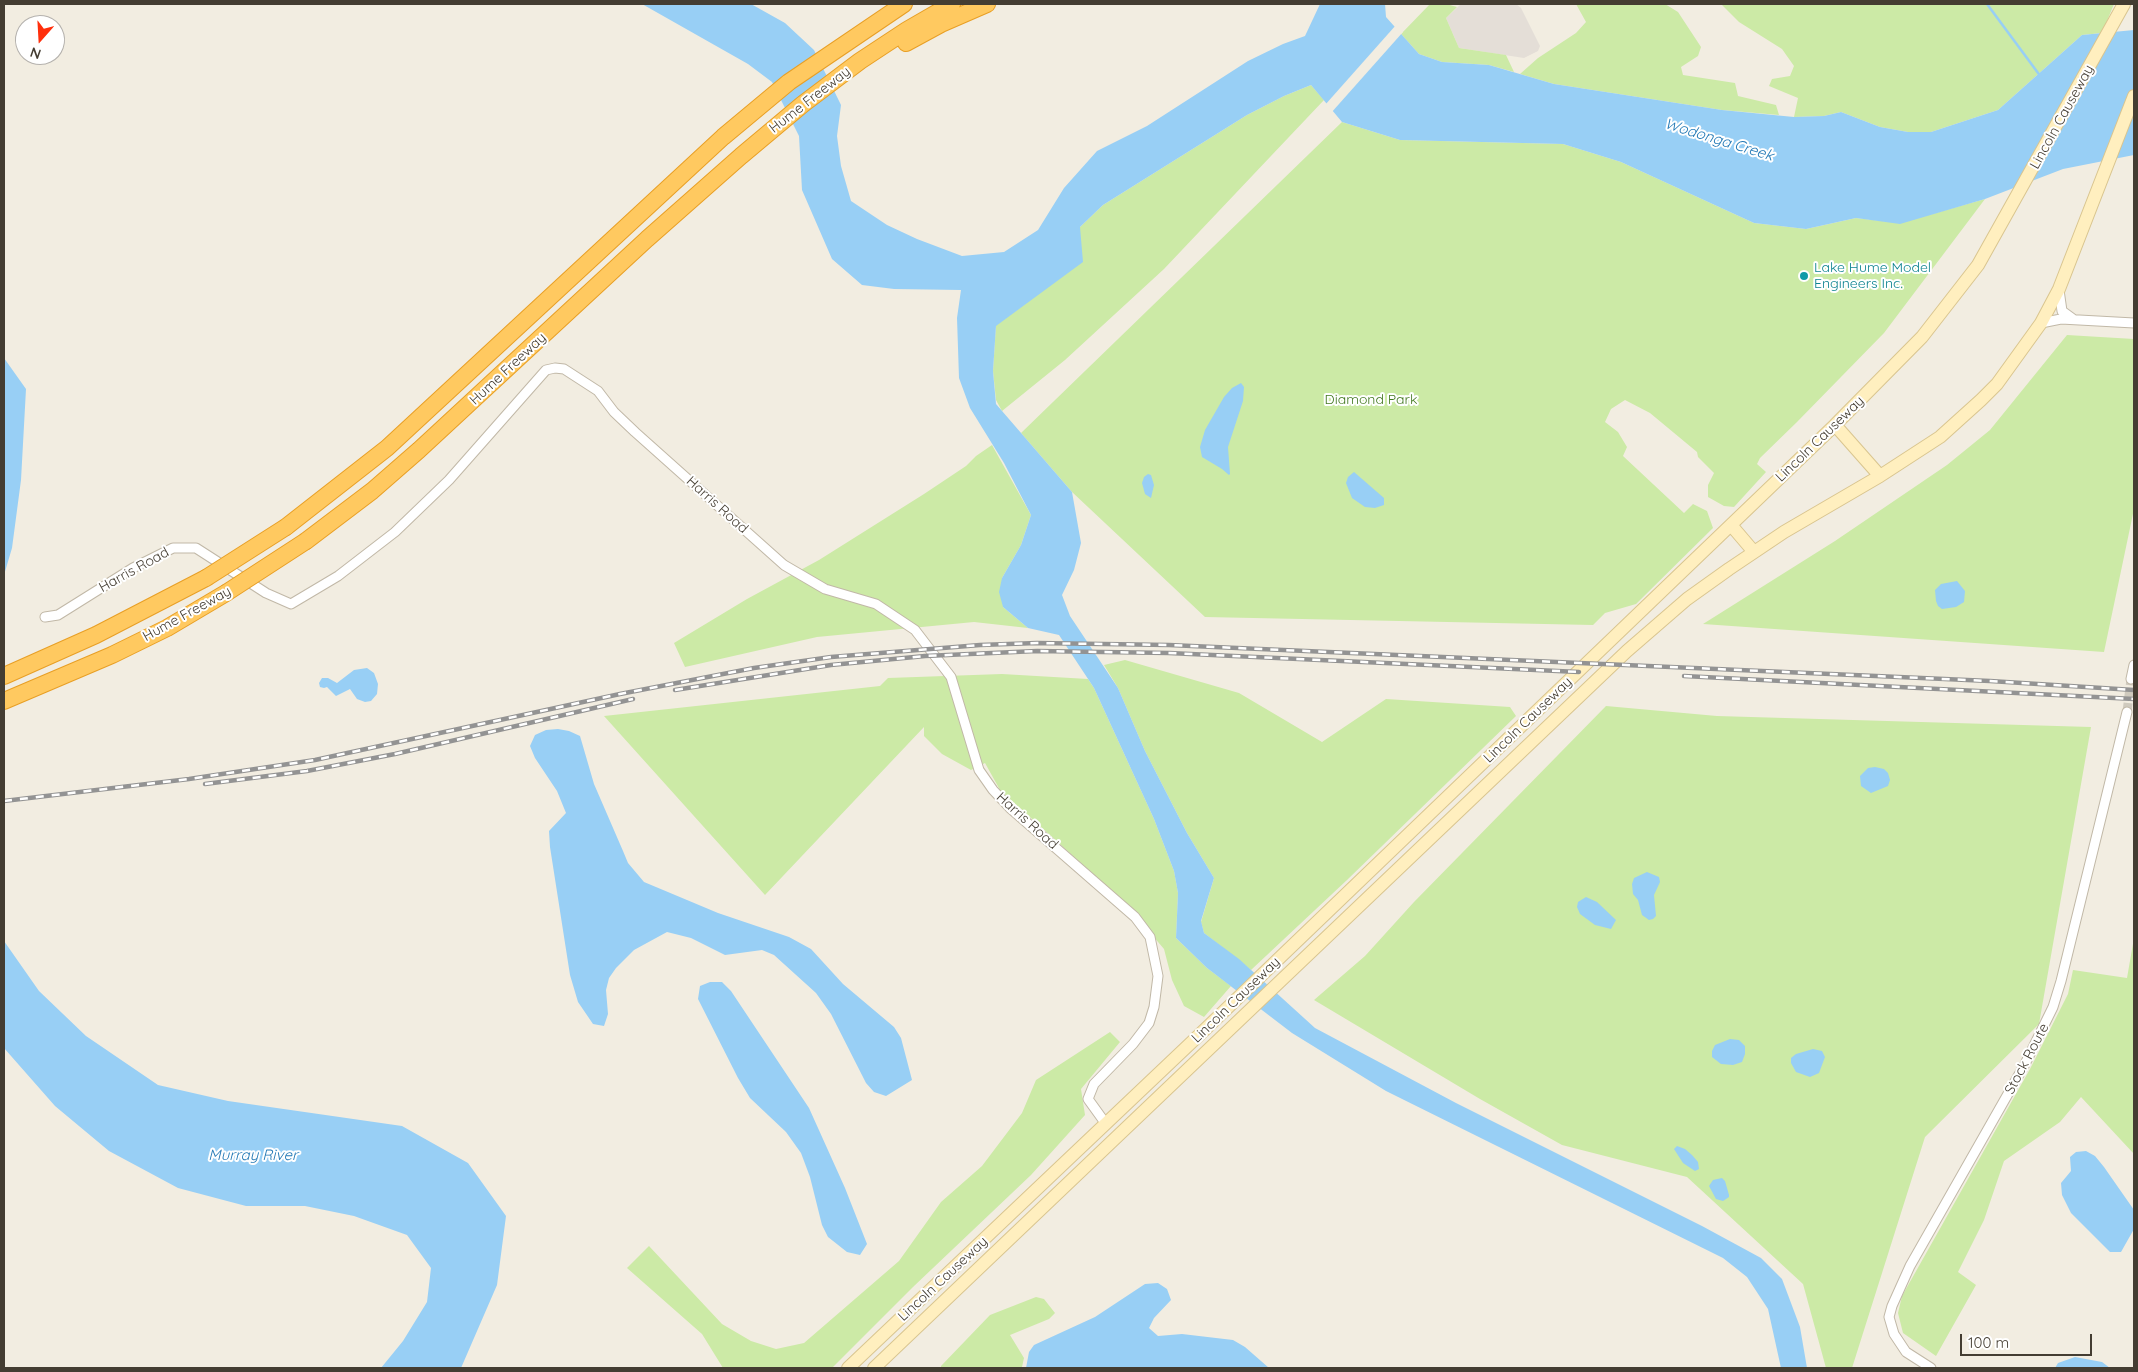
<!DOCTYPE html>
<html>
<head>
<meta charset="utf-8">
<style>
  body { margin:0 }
  #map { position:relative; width:2138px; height:1372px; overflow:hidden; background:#f2ede1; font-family:Quicksand,sans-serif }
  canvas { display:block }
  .frame { position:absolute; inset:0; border:5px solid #443d32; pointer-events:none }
  .north { position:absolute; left:15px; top:15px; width:50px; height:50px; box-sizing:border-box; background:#fff; border:1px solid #b4b1ad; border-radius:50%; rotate:199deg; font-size:14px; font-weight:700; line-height:20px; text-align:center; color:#443d32 }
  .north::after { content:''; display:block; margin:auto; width:18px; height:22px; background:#ff2f0c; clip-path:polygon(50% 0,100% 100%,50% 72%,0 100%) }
  .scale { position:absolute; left:1960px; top:1334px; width:132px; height:22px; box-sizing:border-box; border:2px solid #443d32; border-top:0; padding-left:6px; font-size:15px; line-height:18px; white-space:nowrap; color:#443d32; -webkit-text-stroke:4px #fff; paint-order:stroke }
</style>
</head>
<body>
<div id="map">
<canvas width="2138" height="1372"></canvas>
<div class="frame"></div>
<div class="north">N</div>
<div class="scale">100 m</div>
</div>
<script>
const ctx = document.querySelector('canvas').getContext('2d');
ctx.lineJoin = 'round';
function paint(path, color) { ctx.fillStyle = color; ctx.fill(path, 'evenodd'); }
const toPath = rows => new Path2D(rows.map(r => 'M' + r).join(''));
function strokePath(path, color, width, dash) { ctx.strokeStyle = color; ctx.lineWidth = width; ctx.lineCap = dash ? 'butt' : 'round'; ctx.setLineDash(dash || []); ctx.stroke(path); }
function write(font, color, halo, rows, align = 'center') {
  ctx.font = font + ' Quicksand,sans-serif'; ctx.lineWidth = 4; ctx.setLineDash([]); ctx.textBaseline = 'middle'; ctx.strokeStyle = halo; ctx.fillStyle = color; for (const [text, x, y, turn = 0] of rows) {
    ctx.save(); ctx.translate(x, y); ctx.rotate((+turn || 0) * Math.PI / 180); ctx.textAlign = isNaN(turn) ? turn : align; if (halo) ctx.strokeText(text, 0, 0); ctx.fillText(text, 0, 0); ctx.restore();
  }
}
const industrial = toPath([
  [1461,4,1516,4,1521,8,1540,46,1538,51,1524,58,1459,48,1446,18]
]);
const green = toPath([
  [1430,4,1446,4,1457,7,1446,18,1459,48,1506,55,1514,72,1489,65,1442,62,1419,54,1401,34],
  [1576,4,1665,4,1678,12,1701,47,1698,56,1681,67,1683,75,1735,83,1738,96,1776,105,1779,115,1722,110,1554,84,1520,74,1538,58,1576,33,1586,22],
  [1721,4,2114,4,2102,33,2082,35,1998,110,1931,132,1908,132,1880,127,1841,112,1824,116,1794,117,1798,98,1769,86,1772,79,1790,76,1794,66,1782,49,1739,22],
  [1311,85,1324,100,1164,269,1065,360,1002,411,996,400,993,371,996,325,1025,304,1080,227,1103,205,1247,115,1284,96],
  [1342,122,1400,140,1563,144,1621,162,1754,223,1806,229,1856,218,1900,223,1985,199,1884,333,1797,422,1760,458,1757,464,1766,472,1734,507,1724,506,1708,497,1708,485,1714,473,1698,457,1697,452,1650,413,1625,400,1611,409,1605,422,1618,432,1627,447,1623,456,1684,513,1693,504,1707,511,1713,528,1636,604,1605,613,1593,625,1205,617,1072,492,1021,433],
  [2067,335,2134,339,2134,509,2104,652,1703,624,1835,541,1947,465,1990,430],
  [992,445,1031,515,1021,545,1002,578,1003,607,1028,628,974,622,817,637,685,667,674,643,747,599,819,560,924,494,966,466,976,456],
  [1125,660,1239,693,1322,742,1386,699,1510,707,1516,716,1347,880,1251,970,1204,933,1201,922,1214,878,1187,833,1145,751,1118,688,1104,665],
  [1002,674,1088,679,1094,688,1154,819,1174,871,1178,893,1176,938,1207,968,1231,986,1204,1017,1184,1006,1172,980,1164,949,1124,902,1000,790,985,763,971,770,942,754,924,736,924,727,765,895,604,716,880,686,888,678],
  [1606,706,1717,716,2091,727,2039,1024,1925,1137,1852,1368,1826,1368,1803,1284,1687,1177,1562,1145,1480,1099,1314,1000,1365,956,1414,902],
  [2134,938,2134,1154,2081,1097,2060,1122,2004,1161,1984,1220,1958,1272,1976,1285,1936,1356,1903,1333,1898,1313,1902,1296,2030,1069,2068,994,2073,970,2127,978],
  [1110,1032,1120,1042,1081,1089,1085,1115,1031,1175,913,1287,832,1368,723,1368,702,1334,627,1268,649,1246,722,1324,751,1341,776,1349,804,1343,899,1261,941,1202,982,1166,1022,1113,1036,1080],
  [1036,1297,1044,1299,1055,1313,1049,1319,1010,1335,1024,1358,1022,1367,941,1368,941,1366,990,1315]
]);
const water = toPath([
  [642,4,751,4,785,23,814,50,841,105,837,136,841,166,851,201,887,225,917,239,962,256,1004,252,1038,230,1064,188,1097,151,1147,126,1248,61,1283,44,1305,36,1320,4,1385,4,1386,17,1419,54,1442,62,1489,65,1554,84,1722,110,1794,117,1824,116,1841,112,1880,127,1908,132,1931,132,1998,110,2082,35,2134,30,2134,155,2063,169,1985,199,1900,224,1856,218,1806,229,1754,223,1621,162,1563,144,1400,140,1342,122,1311,85,1284,96,1247,115,1103,205,1080,227,1083,262,996,326,993,371,996,404,1072,492,1081,543,1074,570,1062,595,1070,616,1118,688,1145,751,1187,833,1214,878,1201,921,1204,933,1239,959,1315,1028,1456,1103,1702,1226,1761,1258,1782,1279,1800,1327,1807,1368,1781,1368,1768,1309,1747,1277,1723,1258,1386,1091,1292,1033,1207,968,1176,938,1178,893,1174,871,1154,819,1094,688,1059,635,1028,628,1003,607,999,592,1002,578,1021,545,1031,515,1004,463,970,408,959,378,957,318,961,290,894,289,862,285,832,259,802,190,799,136,772,82,748,64],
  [4,358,26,389,21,480,12,548,4,575],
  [1241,383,1244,387,1243,401,1228,447,1230,474,1229,475,1222,469,1202,457,1200,447,1205,430,1224,397,1232,388],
  [1354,472,1384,498,1384,505,1375,508,1365,507,1352,498,1346,483,1348,477],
  [1148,474,1151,475,1154,485,1151,498,1145,494,1142,483,1144,477],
  [1957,581,1965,591,1964,602,1956,607,1942,609,1938,606,1936,601,1935,590,1941,584],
  [367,668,374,673,378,684,377,694,371,701,365,702,357,699,350,689,336,696,327,687,324,688,320,687,319,683,322,678,328,678,337,683,354,670],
  [558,729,569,731,580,736,594,784,623,851,628,863,644,882,718,913,789,937,811,949,843,984,894,1027,901,1038,912,1080,886,1096,874,1092,866,1083,831,1014,816,993,774,955,762,950,725,955,691,938,667,932,634,950,616,968,609,978,606,990,608,1014,604,1026,593,1024,578,1002,570,975,550,847,549,831,566,813,557,791,535,758,530,746,535,735,546,730],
  [1875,767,1884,769,1888,773,1890,780,1888,786,1871,793,1861,786,1860,776,1868,768],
  [1647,872,1659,877,1660,882,1654,895,1656,916,1653,919,1649,920,1642,915,1638,900,1633,894,1632,884,1634,878],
  [1586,897,1597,902,1616,920,1611,929,1595,925,1580,914,1577,907,1578,902],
  [4,941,39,991,86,1036,158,1085,228,1101,402,1126,468,1163,506,1216,497,1285,461,1368,381,1368,403,1341,427,1302,431,1268,407,1235,354,1216,305,1206,246,1206,178,1188,109,1151,55,1106,4,1048],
  [710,982,722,982,731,991,809,1108,845,1188,867,1244,860,1255,847,1252,828,1237,822,1225,810,1177,801,1153,786,1132,750,1098,738,1078,698,999,700,986],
  [1730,1039,1739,1040,1745,1046,1745,1054,1742,1062,1733,1065,1721,1064,1712,1057,1712,1051,1715,1045],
  [1813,1049,1822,1051,1825,1057,1819,1073,1810,1077,1796,1072,1791,1063,1791,1058,1796,1054],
  [1677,1146,1685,1149,1692,1155,1698,1162,1699,1169,1695,1171,1683,1163,1674,1149],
  [2086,1151,2095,1156,2104,1167,2134,1210,2134,1229,2121,1252,2110,1252,2071,1213,2062,1195,2061,1183,2071,1171,2070,1157,2076,1152],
  [1722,1178,1725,1181,1729,1195,1729,1197,1723,1201,1716,1199,1709,1186,1713,1180],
  [1158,1283,1167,1289,1171,1300,1154,1318,1149,1328,1158,1336,1182,1334,1233,1340,1245,1347,1269,1368,1026,1368,1029,1352,1034,1345,1095,1317,1145,1284],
  [2075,1357,2102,1362,2110,1368,2055,1368,2058,1363]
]);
const pier = toPath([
  [1396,25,1403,32,1331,113,1325,105]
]);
const stream = toPath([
  [1987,4,2041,77]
]);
const minorTunnel = toPath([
  [2127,712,2131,679]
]);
const minor = toPath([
  [2059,290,2062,311,2073,319],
  [2041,323,2061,319,2134,323],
  [45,617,58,615,133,568,173,548,196,548,266,593,291,604,338,576,395,532,449,480,546,370,555,368,564,369,598,391,614,412,635,432,784,565,825,589,876,604,915,630,951,677,979,770,993,790,1010,808,1135,917,1150,937,1158,976,1154,1007,1149,1023,1133,1044,1094,1084,1088,1099,1106,1124],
  [2131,679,2134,665],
  [1931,1368,1906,1352,1894,1334,1889,1317,1892,1306,1910,1266,2025,1064,2053,1007,2061,981,2127,712]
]);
const secondary = toPath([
  [1835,425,1880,476],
  [1731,525,1754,552],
  [848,1368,1195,1039,1835,425,1922,337,1978,265,2124,4],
  [874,1368,1627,651,1687,599,1729,569,1784,532,1880,476,1940,437,1981,400,1997,384,2041,323,2059,289,2134,96]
]);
const motorway = toPath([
  [906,43,941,24,987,4],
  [286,527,387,448,723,137,789,82,904,4],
  [306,541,372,491,419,450,647,239,741,156,803,104,860,61,907,30,952,4],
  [4,676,96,635,206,578],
  [4,701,112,655,167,628,226,593]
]);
const rail = toPath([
  [1684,676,2134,699],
  [675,690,831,665,925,656,1037,651,1169,653,1579,672],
  [205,784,307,771,395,754,633,699],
  [4,801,189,779,315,760,620,694,754,668,831,657,980,645,1037,643,1169,645,1990,681,2134,690]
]);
const motorwayBridge = toPath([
  [206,578,286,527],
  [226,593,306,541]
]);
const markers = [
  [1804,276,5,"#0f9aa8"]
];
const streetNames = [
  ["Hume Freeway",810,100,-38],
  ["Lincoln Causeway",2062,117,-61],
  ["Hume Freeway",508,369,-43],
  ["Lincoln Causeway",1820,439,-44],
  ["Harris Road",717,505,42],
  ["Harris Road",134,570,-29],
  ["Hume Freeway",187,614,-29],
  ["Lincoln Causeway",1528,720,-44],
  ["Harris Road",1027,821,42],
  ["Lincoln Causeway",1236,1000,-44],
  ["Stock Route",2027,1059,-62],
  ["Lincoln Causeway",943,1279,-43]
];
const cultureNames = [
  ["Lake Hume Model",1814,268],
  ["Engineers Inc.",1814,284]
];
const parkNames = [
  ["Diamond Park",1371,400]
];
const waterNames = [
  ["Wodonga Creek",1719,140,17],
  ["Murray River",253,1155]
];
paint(industrial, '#e4ded7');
paint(green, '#cceaa6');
paint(water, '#98cff5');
paint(pier, '#f2ede1');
strokePath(stream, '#98cff5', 2.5);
strokePath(minorTunnel, '#cfcabe', 9, [9, 4.5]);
strokePath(minor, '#c1b8a7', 11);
strokePath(secondary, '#d9c58f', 14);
strokePath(motorway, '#e89f25', 18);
strokePath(minor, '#fff', 9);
strokePath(secondary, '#ffefbf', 12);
strokePath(motorway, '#ffc960', 16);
strokePath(rail, '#939393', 4.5);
strokePath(rail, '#fff', 2.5, [8]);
strokePath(motorwayBridge, '#e89f25', 18, []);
strokePath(motorwayBridge, '#ffc960', 16);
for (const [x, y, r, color] of markers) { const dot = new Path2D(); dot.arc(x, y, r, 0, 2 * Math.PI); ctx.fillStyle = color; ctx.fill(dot); strokePath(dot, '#fff', 2); }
write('14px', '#443d32', '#fff', streetNames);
write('14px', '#0d838f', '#fff', cultureNames, 'left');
write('14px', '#437922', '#fff', parkNames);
write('italic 15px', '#247ab6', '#fff', waterNames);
</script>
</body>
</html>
